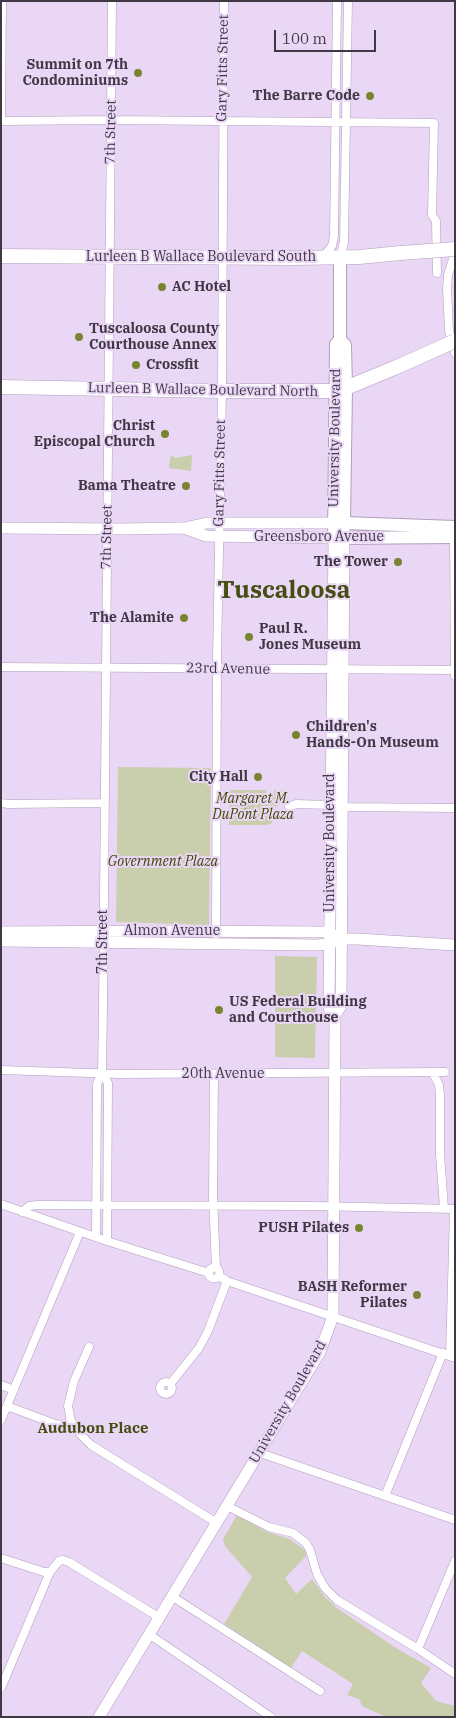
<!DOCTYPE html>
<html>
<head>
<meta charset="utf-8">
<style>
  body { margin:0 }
  #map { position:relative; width:456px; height:1718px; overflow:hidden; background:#ead7f6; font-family:"IBM Plex Serif",serif }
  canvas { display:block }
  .frame { position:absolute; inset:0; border:2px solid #403945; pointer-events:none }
  .scale { position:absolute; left:274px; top:30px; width:102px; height:22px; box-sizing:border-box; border:2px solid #403945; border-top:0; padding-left:6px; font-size:15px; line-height:18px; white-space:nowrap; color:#403945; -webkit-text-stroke:4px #ead7f6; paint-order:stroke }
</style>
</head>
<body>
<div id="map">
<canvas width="456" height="1718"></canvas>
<div class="frame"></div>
<div class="scale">100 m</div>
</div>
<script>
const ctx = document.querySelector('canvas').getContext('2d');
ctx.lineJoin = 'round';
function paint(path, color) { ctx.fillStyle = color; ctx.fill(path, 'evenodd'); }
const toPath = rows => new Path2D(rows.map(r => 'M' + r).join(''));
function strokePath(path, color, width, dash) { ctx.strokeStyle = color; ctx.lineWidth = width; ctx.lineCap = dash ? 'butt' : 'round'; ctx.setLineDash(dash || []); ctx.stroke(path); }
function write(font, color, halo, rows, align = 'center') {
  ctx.font = font + ' "IBM Plex Serif",serif'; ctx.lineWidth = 4; ctx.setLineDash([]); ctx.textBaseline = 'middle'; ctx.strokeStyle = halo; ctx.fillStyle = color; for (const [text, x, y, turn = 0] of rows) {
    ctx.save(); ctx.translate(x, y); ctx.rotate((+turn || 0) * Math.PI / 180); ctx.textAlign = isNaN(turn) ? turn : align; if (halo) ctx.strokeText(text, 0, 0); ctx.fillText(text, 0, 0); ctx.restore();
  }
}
const green = toPath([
  [171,455,175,458,192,455,191,471,169,468],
  [118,767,211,768,209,925,116,922],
  [230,790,266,790,266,795,274,794,274,790,285,791,285,800,273,809,272,823,267,825,229,825],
  [275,956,317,957,315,1058,275,1057],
  [237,1515,265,1531,289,1539,305,1550,306,1556,285,1578,296,1594,312,1579,325,1597,337,1608,396,1648,431,1668,421,1683,436,1701,455,1706,455,1717,386,1717,362,1706,359,1699,347,1695,353,1684,302,1651,291,1668,224,1624,252,1577,225,1546,223,1539]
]);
const stream = toPath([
  [247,798,245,807,246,812,252,814],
  [255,817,260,819,262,818]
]);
const street = toPath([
  [1,117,2,1],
  [1,121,111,120,434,123,432,215,436,221,437,273],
  [455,253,448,275,447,289,449,331,455,353],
  [322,258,332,246,334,236,337,1],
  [340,258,344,242,348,1],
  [454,533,455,676],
  [1,667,455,670],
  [1,803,8,804,104,803],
  [289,807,296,804,330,805,343,807,455,808],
  [216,934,217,657,222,391,224,1],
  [1,1070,120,1074,445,1072],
  [102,1073,108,1083,107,1241],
  [433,1073,439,1085,440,1095,440,1154,444,1208],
  [214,1075,213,1196,216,1268],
  [1,1204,107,1241,209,1273],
  [22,1212,29,1206,37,1205,315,1206,455,1209],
  [96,1237,97,1084,102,1073,103,1008,112,1],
  '208.5 1273a5.5 5.5 0 1 1 11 0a5.5 5.5 0 1 1-11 0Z',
  [219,1276,227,1281,455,1358],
  [89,1347,74,1381,68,1406,71,1421,80,1434,91,1445,217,1523],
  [450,1356,454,1209],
  '160 1388a6 6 0 1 1 12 0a6 6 0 1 1-12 0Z',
  [171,1383,199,1348,208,1331,227,1281],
  [1,1385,14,1390],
  [7,1406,55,1424,64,1425,71,1421],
  [1,1420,80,1232],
  [260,1453,455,1520],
  [385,1496,443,1353],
  [227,1506,269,1527,293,1533,306,1543,310,1550,317,1574,325,1588,337,1600,418,1649,455,1674],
  [1,1558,44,1572,50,1572],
  [173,1597,320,1691],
  [150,1635,271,1717],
  [418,1649,455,1561],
  [1,1688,50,1572,59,1561,63,1560,69,1562,160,1618]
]);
const secondary = toPath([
  [1,528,121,529,184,528,207,523,344,523,341,1006,335,1015,333,1316,320,1352,99,1717],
  [184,528,206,536,334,538,329,1008,335,1015],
  [1,932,171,931,317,932,329,932,335,936],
  [1,941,316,945,329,944,341,939,357,939,455,945]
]);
const primary = toPath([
  [340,258,340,340,345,345,346,388,344,523,455,527],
  [340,340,336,344,334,538,455,537]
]);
const highway = toPath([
  [1,256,293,258,359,257,401,253],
  [1,387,222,391,335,391,346,388,399,366]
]);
const highwayBridge = toPath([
  [401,253,455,249],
  [399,366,455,341]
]);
const markers = [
  [138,73,5,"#798431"],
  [370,96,5,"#798431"],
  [162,287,5,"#798431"],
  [79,337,5,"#798431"],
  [136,365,5,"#798431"],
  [165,434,5,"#798431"],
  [186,486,5,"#798431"],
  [398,562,5,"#798431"],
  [184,618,5,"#798431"],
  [249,637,5,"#798431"],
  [296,735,5,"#798431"],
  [258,777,5,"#798431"],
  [219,1010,5,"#798431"],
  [359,1228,5,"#798431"],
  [417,1295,5,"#798431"]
];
const poiNames = [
  ["Summit on 7th",128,65],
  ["Condominiums",128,81],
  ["The Barre Code",360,96],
  ["AC Hotel",172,287,"left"],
  ["Tuscaloosa County",89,329,"left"],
  ["Courthouse Annex",89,345,"left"],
  ["Crossfit",146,365,"left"],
  ["Christ",155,426],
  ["Episcopal Church",155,442],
  ["Bama Theatre",176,486],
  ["The Tower",388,562],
  ["The Alamite",174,618],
  ["Paul R.",259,629,"left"],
  ["Jones Museum",259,645,"left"],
  ["Children's",306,727,"left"],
  ["Hands-On Museum",306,743,"left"],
  ["City Hall",248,777],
  ["US Federal Building",229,1002,"left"],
  ["and Courthouse",229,1018,"left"],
  ["PUSH Pilates",349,1228],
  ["BASH Reformer",407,1287],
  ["Pilates",407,1303]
];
const streetNames = [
  ["Gary Fitts Street",223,68,-89],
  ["7th Street",111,132,-89],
  ["Lurleen B Wallace Boulevard South",201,257],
  ["Lurleen B Wallace Boulevard North",203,390,1],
  ["University Boulevard",335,438,-89],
  ["Gary Fitts Street",220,473,-89],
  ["7th Street",107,537,-89],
  ["Greensboro Avenue",319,537],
  ["23rd Avenue",228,669,1],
  ["University Boulevard",330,843,-90],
  ["Almon Avenue",172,931],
  ["7th Street",103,942,-90],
  ["20th Avenue",223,1074],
  ["University Boulevard",288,1402,-60]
];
const parkNames = [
  ["Margaret M.",253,799],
  ["DuPont Plaza",253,815],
  ["Government Plaza",163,862]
];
const neighbourhoodNames = [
  ["Audubon Place",93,1429]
];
const townNames = [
  ["Tuscaloosa",284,591]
];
paint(green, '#c9cfac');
strokePath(stream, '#a3ac75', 2);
strokePath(street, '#b19ebc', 9);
strokePath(secondary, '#b19ebc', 12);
strokePath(primary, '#b19ebc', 14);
strokePath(highway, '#b19ebc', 15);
strokePath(street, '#fff', 8);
strokePath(secondary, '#fff', 11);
strokePath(primary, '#fff', 12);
strokePath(highway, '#fff', 14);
strokePath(highwayBridge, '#b19ebc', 15, []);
strokePath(highwayBridge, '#fff', 14);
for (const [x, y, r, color] of markers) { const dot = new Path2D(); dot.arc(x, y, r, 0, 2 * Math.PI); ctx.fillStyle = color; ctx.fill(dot); strokePath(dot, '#ead7f6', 2); }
write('bold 14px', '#403945', '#ead7f6', poiNames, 'right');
write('14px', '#403945', '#ead7f6', streetNames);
write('italic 14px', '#3f4600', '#ead7f6', parkNames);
write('bold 15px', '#464d12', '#ead7f6', neighbourhoodNames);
write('bold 24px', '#464d12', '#ead7f6', townNames);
</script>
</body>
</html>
